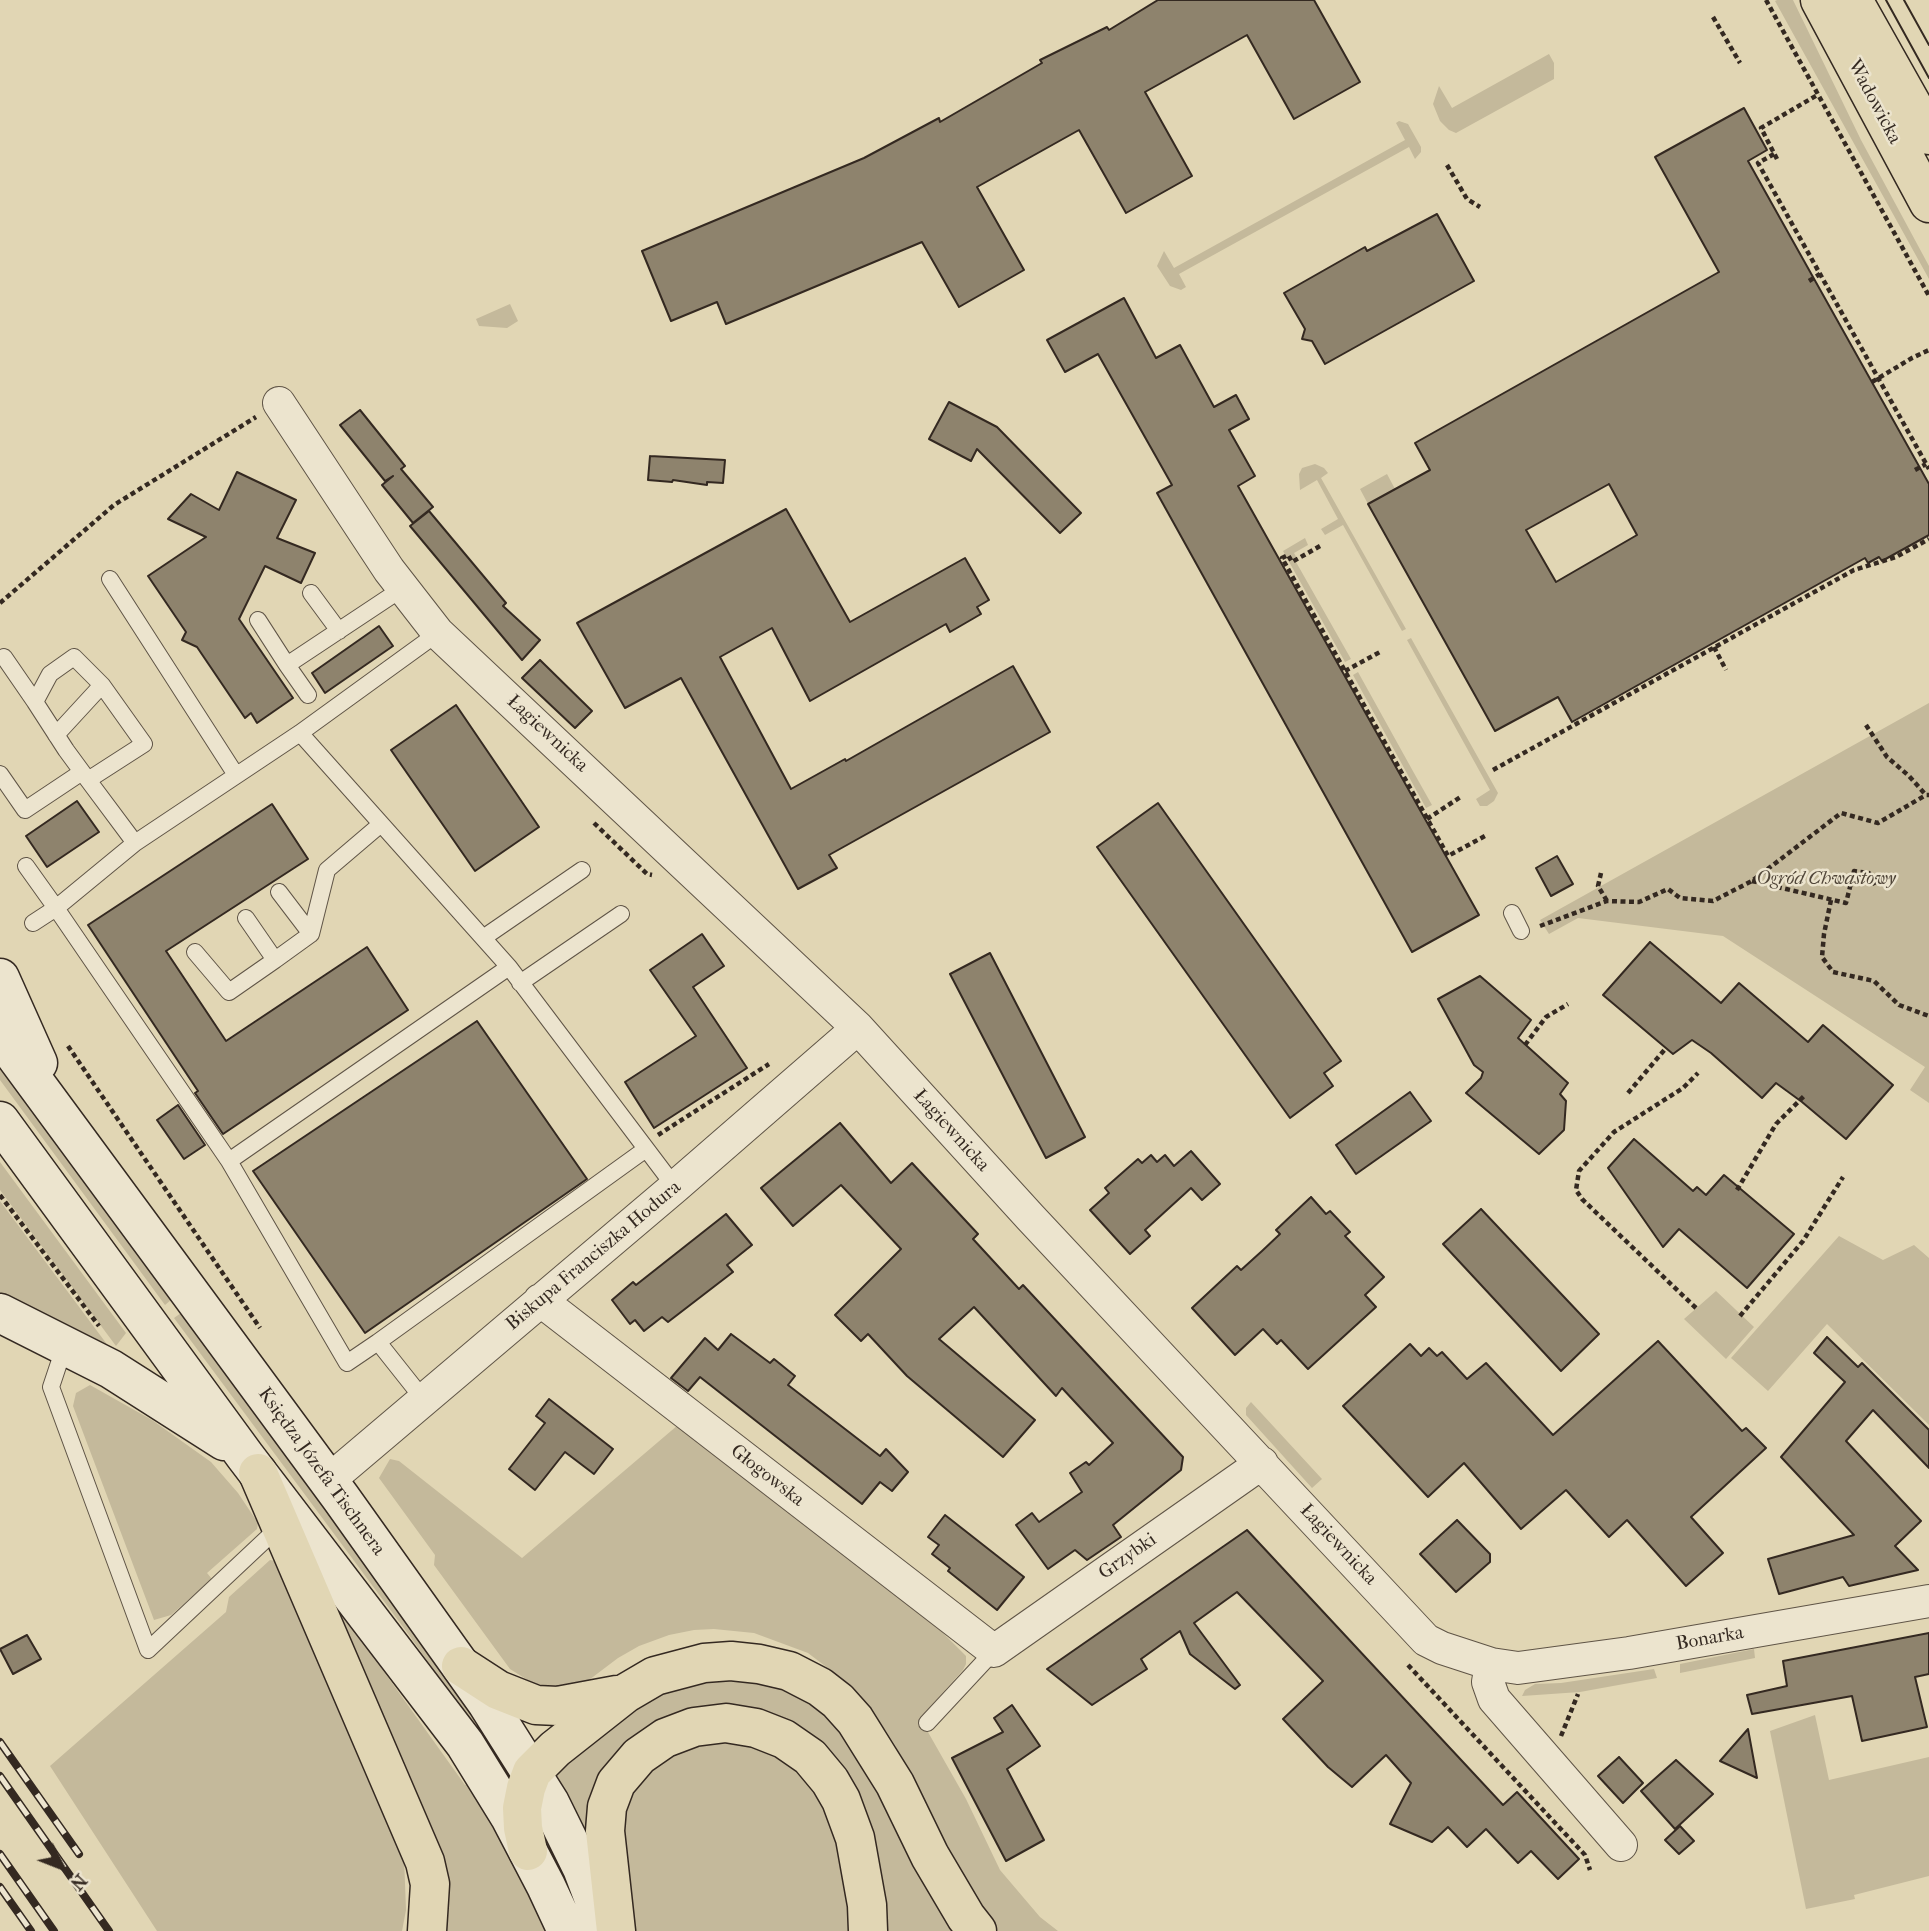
<!DOCTYPE html>
<html>
<head>
<meta charset="utf-8">
<style>
  body { margin:0 }
  #map { position:relative; width:1929px; height:1931px; overflow:hidden; background:#e1d6b4; font-family:"IM FELL French Canon",serif }
  canvas { display:block }
  .north { position:absolute; left:28px; top:1833px; width:70px; height:70px; -webkit-text-stroke:5px #ece4ce; paint-order:stroke; rotate:132deg; font-size:19px; font-weight:700; line-height:28px; text-align:center; color:#342921 }
  .north::after { content:''; display:block; margin:auto; width:24px; height:32px; background:#342921; clip-path:polygon(50% 0,100% 100%,50% 72%,0 100%) }
</style>
</head>
<body>
<div id="map">
<canvas width="1929" height="1931"></canvas>
<div class="north">N</div>
</div>
<script>
const ctx = document.querySelector('canvas').getContext('2d');
ctx.lineJoin = 'round';
function paint(path, color) { ctx.fillStyle = color; ctx.fill(path, 'evenodd'); }
const toPath = rows => new Path2D(rows.map(r => 'M' + r).join(''));
function strokePath(path, color, width, dash) { ctx.strokeStyle = color; ctx.lineWidth = width; ctx.lineCap = dash ? 'butt' : 'round'; ctx.setLineDash(dash || []); ctx.stroke(path); }
function write(font, color, halo, rows, align = 'center') {
  ctx.font = font + ' "IM FELL French Canon",serif'; ctx.lineWidth = 5; ctx.setLineDash([]); ctx.textBaseline = 'middle'; ctx.strokeStyle = halo; ctx.fillStyle = color; for (const [text, x, y, turn = 0] of rows) {
    ctx.save(); ctx.translate(x, y); ctx.rotate((+turn || 0) * Math.PI / 180); ctx.textAlign = isNaN(turn) ? turn : align; if (halo) ctx.strokeText(text, 0, 0); ctx.fillText(text, 0, 0); ctx.restore();
  }
}
const green = toPath([
  [1777,0,1793,0,1861,140,1929,266,1929,279,1775,1],
  [1549,54,1554,63,1554,79,1456,133,1449,130,1440,121,1433,104,1439,86,1452,108],
  [1399,121,1408,124,1421,147,1421,152,1415,159,1409,147,1179,274,1186,287,1181,290,1170,286,1157,266,1164,251,1174,268,1405,140,1396,123],
  [510,304,518,321,507,328,479,326,476,319],
  [1315,464,1324,468,1328,473,1321,478,1406,629,1402,631,1343,525,1325,535,1321,529,1338,519,1317,480,1300,490,1299,474,1302,468],
  [1387,474,1395,489,1368,504,1360,489],
  [1305,538,1308,545,1294,553,1298,560,1296,562,1351,659,1345,662,1283,551],
  [1411,638,1498,793,1494,801,1487,806,1480,806,1476,799,1490,790,1407,640],
  [1358,672,1414,773,1432,805,1426,808,1353,675],
  [1929,703,1929,1103,1910,1090,1925,1067,1723,936,1578,918,1549,934,1540,920],
  [0,1067,171,1300,165,1305,0,1080],
  [0,1162,126,1333,116,1346,0,1190],
  [0,1201,109,1347,0,1295],
  [1839,1236,1883,1260,1914,1245,1929,1258,1929,1425,1827,1324,1768,1391,1731,1358],
  [1716,1291,1754,1327,1726,1359,1684,1319],
  [181,1313,418,1634,490,1736,483,1740,409,1635,174,1318],
  [90,1385,152,1420,211,1462,238,1493,258,1523,257,1529,207,1573,212,1579,171,1615,154,1620,73,1406,76,1393],
  [1251,1402,1322,1479,1312,1488,1246,1415,1246,1408],
  [678,1425,941,1631,966,1656,966,1664,963,1670,920,1718,966,1799,1000,1870,1040,1917,1058,1931,998,1931,984,1914,951,1862,895,1745,886,1731,850,1688,833,1672,808,1653,754,1633,714,1629,694,1630,669,1635,639,1646,618,1658,577,1689,557,1696,557,1686,534,1684,510,1669,434,1565,435,1555,379,1478,390,1459,399,1461,522,1558],
  [270,1560,275,1561,404,1857,406,1910,402,1931,157,1931,50,1766,226,1612,229,1597],
  [337,1606,465,1785,472,1781,551,1931,442,1931,329,1611],
  [1754,1649,1755,1658,1680,1673,1680,1664],
  [1654,1669,1657,1678,1580,1692,1522,1696,1525,1690,1535,1684,1561,1683],
  [740,1679,776,1687,797,1696,816,1707,842,1730,960,1931,883,1931,861,1807,704,1708,586,1836,555,1780,564,1765,566,1766,636,1709,664,1693,701,1681],
  [1815,1715,1829,1780,1929,1757,1929,1876,1854,1895,1855,1899,1806,1909,1770,1731],
  [690,1739,768,1742,830,1801,855,1931,635,1931,618,1841,631,1785]
]);
const building = toPath([
  [1158,0,1314,0,1360,82,1294,119,1247,35,1145,92,1192,176,1126,213,1079,130,977,187,1024,270,959,307,922,242,726,324,717,302,671,321,642,251,864,158,939,118,940,122,1042,63,1040,60,1107,27,1109,30,1158,0],
  [1744,108,1767,150,1748,161,1929,484,1929,535,1882,561,1879,557,1868,563,1865,558,1572,722,1558,697,1495,731,1368,504,1430,470,1415,443,1719,272,1655,157,1744,108],
  [1609,484,1637,535,1556,582,1526,530,1609,484],
  [1437,214,1474,281,1325,364,1312,341,1302,339,1305,329,1284,293,1365,247,1367,251,1437,214],
  [1124,298,1156,358,1180,345,1214,407,1236,395,1249,419,1229,430,1255,476,1238,486,1479,915,1412,952,1157,493,1172,485,1098,354,1065,372,1047,340,1124,298],
  [949,402,997,427,1081,513,1060,533,977,449,971,461,929,439,949,402],
  [360,410,405,466,401,469,433,507,413,523,382,485,393,476,385,481,340,425,360,410],
  [650,456,725,460,723,483,707,482,707,485,673,480,672,482,648,480,650,456],
  [237,472,296,500,277,538,315,553,301,583,265,566,239,619,293,698,257,723,251,713,245,718,197,647,182,640,186,632,148,576,206,537,168,519,191,494,219,510,237,472],
  [786,509,850,622,965,558,989,600,977,607,981,614,950,632,946,624,810,701,772,628,720,657,791,789,845,759,846,761,1013,666,1050,732,829,855,837,868,798,889,681,678,625,708,577,623,786,509],
  [429,511,506,603,503,606,540,640,522,660,410,526,429,511],
  [379,626,393,646,325,693,312,673,379,626],
  [540,660,592,711,575,728,522,678,540,660],
  [456,705,539,827,475,871,391,750,456,705],
  [77,801,99,832,47,867,26,836,77,801],
  [1158,803,1341,1061,1324,1073,1333,1086,1290,1118,1097,847,1158,803],
  [272,804,308,859,166,951,226,1041,367,947,408,1010,223,1134,195,1093,198,1091,88,925,272,804],
  [1557,856,1573,884,1551,896,1536,868,1557,856],
  [702,934,724,966,693,987,747,1068,654,1128,625,1082,696,1036,650,970,702,934],
  [1650,942,1721,1003,1739,983,1808,1042,1823,1025,1893,1085,1846,1139,1802,1102,1776,1083,1762,1098,1711,1053,1692,1040,1673,1054,1603,995,1650,942],
  [990,953,1085,1137,1046,1158,950,974,990,953],
  [1480,976,1531,1020,1518,1038,1568,1083,1560,1094,1566,1101,1564,1130,1539,1154,1466,1093,1481,1078,1483,1072,1474,1065,1438,999,1480,976],
  [477,1021,587,1179,365,1333,253,1171,477,1021],
  [1410,1092,1431,1121,1356,1174,1336,1145,1410,1092],
  [178,1105,205,1145,184,1159,157,1120,178,1105],
  [840,1123,891,1183,912,1163,978,1234,973,1239,1019,1289,1023,1285,1183,1457,1181,1470,1113,1525,1121,1537,1087,1560,1075,1550,1048,1569,1016,1525,1032,1513,1039,1522,1082,1492,1070,1473,1086,1462,1089,1465,1113,1443,1062,1388,1056,1396,974,1307,939,1339,1035,1420,1003,1457,907,1376,868,1334,861,1341,835,1315,901,1249,841,1185,793,1226,761,1188,840,1123],
  [1634,1139,1693,1191,1697,1187,1706,1195,1724,1175,1794,1234,1747,1288,1679,1229,1663,1247,1608,1168,1634,1139],
  [1191,1151,1220,1184,1202,1200,1191,1188,1145,1230,1150,1236,1130,1254,1090,1210,1109,1193,1105,1188,1138,1159,1142,1163,1151,1155,1157,1162,1165,1155,1174,1166,1191,1151],
  [1311,1197,1326,1214,1330,1211,1350,1232,1345,1236,1384,1277,1365,1295,1376,1307,1308,1369,1281,1340,1277,1344,1263,1329,1235,1355,1192,1308,1237,1266,1241,1270,1262,1251,1280,1234,1276,1230,1311,1197],
  [1481,1209,1599,1334,1561,1371,1443,1244,1481,1209],
  [726,1214,752,1245,727,1265,733,1272,668,1322,662,1317,644,1331,635,1320,630,1324,612,1300,633,1282,636,1285,726,1214],
  [731,1334,770,1363,774,1359,795,1376,788,1385,880,1456,886,1449,908,1472,892,1491,880,1482,862,1504,700,1377,688,1391,671,1378,705,1338,718,1350,731,1334],
  [1827,1337,1858,1367,1862,1363,1929,1430,1929,1468,1873,1410,1846,1441,1921,1521,1895,1546,1918,1570,1849,1586,1843,1577,1779,1594,1768,1559,1854,1535,1781,1457,1845,1382,1814,1353,1827,1337],
  [1658,1341,1742,1431,1746,1428,1766,1448,1691,1517,1723,1553,1686,1586,1627,1520,1609,1537,1566,1490,1521,1529,1464,1463,1428,1497,1343,1406,1410,1344,1421,1356,1429,1348,1437,1356,1442,1352,1467,1379,1486,1363,1553,1435,1658,1341],
  [549,1399,613,1449,594,1474,565,1452,535,1490,509,1469,545,1423,536,1416,549,1399],
  [945,1515,1024,1577,997,1610,948,1571,950,1568,932,1554,939,1545,928,1537,945,1515],
  [1457,1520,1490,1554,1490,1562,1456,1592,1420,1554,1457,1520],
  [1247,1530,1503,1805,1517,1792,1579,1859,1558,1879,1531,1851,1518,1863,1486,1829,1467,1847,1448,1827,1432,1842,1390,1824,1411,1783,1386,1755,1352,1787,1328,1767,1283,1719,1323,1681,1237,1592,1194,1623,1240,1685,1235,1689,1190,1654,1180,1631,1141,1659,1147,1669,1092,1705,1047,1669,1247,1530],
  [1929,1633,1929,1674,1915,1677,1927,1727,1862,1741,1852,1696,1752,1714,1747,1695,1787,1686,1783,1661,1929,1633],
  [27,1635,41,1659,13,1674,0,1649,27,1635],
  [1012,1705,1040,1746,1007,1769,1044,1840,1006,1861,952,1758,1003,1732,994,1718,1012,1705],
  [1748,1729,1757,1778,1720,1761,1748,1729],
  [1619,1757,1643,1783,1623,1803,1598,1776,1619,1757],
  [1676,1760,1713,1794,1675,1829,1641,1791,1676,1760],
  [1680,1826,1694,1841,1679,1854,1665,1840,1680,1826]
]);
const path = toPath([
  [1766,0,1929,296],
  [1713,17,1740,63],
  [1774,154,1758,163,1929,469],
  [1777,159,1761,128,1819,94],
  [1447,165,1467,199,1480,207],
  [1809,281,1820,274],
  [1872,382,1912,358,1929,350],
  [1915,470,1926,464],
  [1320,546,1292,562,1288,555,1282,558,1448,856,1485,836],
  [0,603,114,505,256,417],
  [1714,647,1726,670],
  [1345,671,1380,652],
  [1866,725,1887,757,1909,776,1926,795,1929,795],
  [1493,770,1854,570,1896,557,1929,539],
  [1427,819,1462,796],
  [594,823,647,874,652,875],
  [1601,873,1598,886,1607,901],
  [1752,881,1846,903,1854,871,1869,873,1875,885],
  [1831,900,1824,934,1822,957,1833,972,1874,981,1899,1005,1929,1016],
  [1540,926,1607,901,1639,902,1668,889,1680,898,1713,901,1752,881,1841,813,1878,823,1926,795],
  [1525,1045,1546,1017,1568,1004],
  [68,1046,260,1328],
  [1628,1093,1666,1048],
  [658,1135,769,1064],
  [1737,1190,1776,1124,1804,1096],
  [0,1195,99,1326],
  [1696,1308,1582,1199,1576,1190,1579,1171,1614,1132,1683,1088,1698,1073],
  [1740,1316,1803,1241,1843,1177],
  [1408,1665,1585,1855,1590,1870],
  [1561,1736,1578,1694]
]);
const lane = toPath([
  [110,579,236,775],
  [311,593,339,631],
  [258,620,287,665,403,588],
  [4,657,35,702],
  [287,665,308,695],
  [300,733,509,967,675,1187],
  [56,735,102,685],
  [0,774,25,810,82,772],
  [88,780,144,744,102,685,74,657,50,674,35,702,66,750,88,780,135,843,300,733,438,633],
  [135,843,56,908,229,1161,509,967],
  [26,866,56,908,33,923],
  [279,892,311,934,327,870,381,824],
  [1512,913,1521,931],
  [246,918,275,960,311,934],
  [483,938,582,870],
  [195,952,229,992,275,960],
  [520,983,621,914],
  [229,1161,347,1363,378,1342,424,1400],
  [378,1342,646,1149],
  [65,1345,51,1387,148,1650,279,1527],
  [927,1723,994,1651]
]);
const street = toPath([
  [279,403,389,570,438,633,858,1028,1030,1217,1426,1640,1442,1648,1491,1664,1518,1668,1629,1653,1929,1601],
  [540,1300,994,1651,1262,1463],
  [328,1481,675,1187,858,1028],
  [1491,1664,1488,1682,1494,1699,1621,1845]
]);
const secondary = toPath([
  [0,978,38,1063],
  [0,1035,341,1498,487,1703,550,1803,582,1868,606,1931],
  [0,1121,245,1456,465,1744,510,1817,546,1886,567,1931],
  [0,1313,111,1369,224,1441]
]);
const primary = toPath([
  [1820,0,1929,203],
  [1853,0,1929,135],
  [258,1473,425,1862,430,1884,427,1931],
  [461,1666,498,1690,536,1705,558,1706,617,1695],
  [528,1851,523,1828,522,1808,526,1788,532,1772,555,1749,626,1693,655,1676,704,1663,731,1661,759,1664,789,1671,820,1687,838,1701,855,1720,895,1784,930,1856,966,1917,977,1931],
  [616,1931,605,1831,607,1807,616,1783,639,1756,665,1738,694,1727,726,1723,756,1728,784,1739,810,1757,830,1781,841,1800,855,1838,867,1905,868,1931]
]);
const tram = toPath([
  [1886,0,1929,78],
  [1904,0,1929,45]
]);
const rail = toPath([
  [0,1742,79,1854],
  [0,1776,109,1931],
  [0,1854,54,1931],
  [0,1887,31,1931]
]);
const streetNames = [
  ["Wadowicka",1874,102,62],
  ["Łagiewnicka",547,734,43],
  ["Łagiewnicka",951,1131,48],
  ["Biskupa Franciszka Hodura",594,1256,-40],
  ["Księdza Józefa Tischnera",321,1472,54],
  ["Głogowska",767,1476,38],
  ["Łagiewnicka",1338,1545,47],
  ["Grzybki",1128,1557,-35],
  ["Bonarka",1710,1639,-10]
];
const parkNames = [
  ["Ogród Chwastowy",1826,879]
];
paint(green, '#c4b99b');
paint(building, '#8e836d');
strokePath(building, '#342921', 2);
strokePath(lane, '#5f5446', 18);
strokePath(street, '#5f5446', 34);
strokePath(secondary, '#342921', 41);
strokePath(primary, '#342921', 41);
strokePath(path, '#342921', 4.5, [5, 3.5]);
strokePath(lane, '#ece4ce', 16);
strokePath(street, '#ece4ce', 32);
strokePath(secondary, '#ece4ce', 38);
strokePath(primary, '#e1d6b4', 38);
strokePath(tram, '#342921', 2);
strokePath(rail, '#342921', 8);
strokePath(rail, '#ece4ce', 5, [16]);
write('19px', '#342921', '#ece4ce', streetNames);
write('italic 19px', '#514639', '#ece4ce', parkNames);
</script>
</body>
</html>
